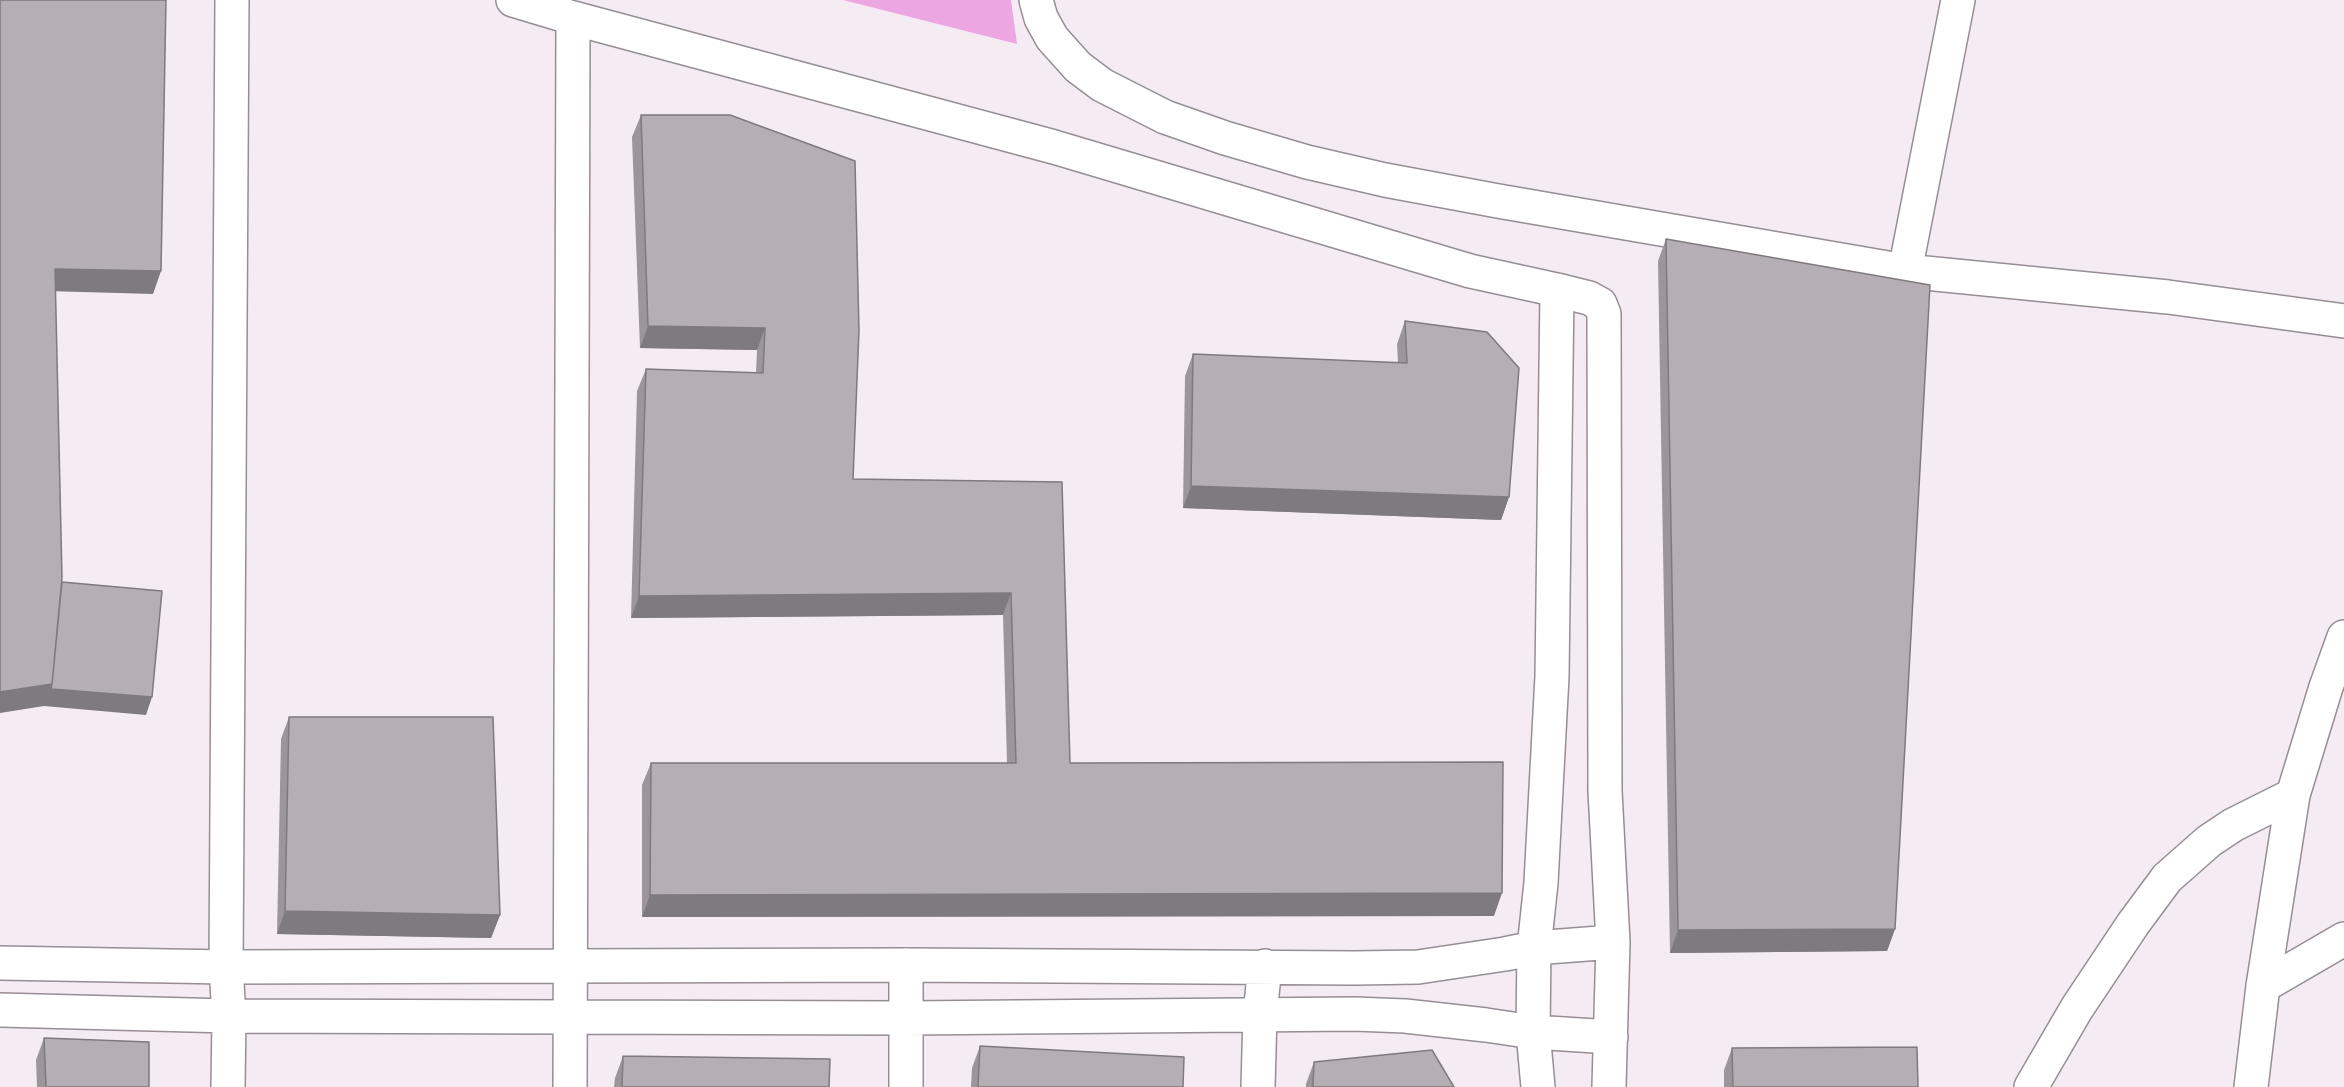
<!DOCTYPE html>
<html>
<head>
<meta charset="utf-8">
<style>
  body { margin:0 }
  canvas { display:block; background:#f4ecf2 }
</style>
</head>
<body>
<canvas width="2344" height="1087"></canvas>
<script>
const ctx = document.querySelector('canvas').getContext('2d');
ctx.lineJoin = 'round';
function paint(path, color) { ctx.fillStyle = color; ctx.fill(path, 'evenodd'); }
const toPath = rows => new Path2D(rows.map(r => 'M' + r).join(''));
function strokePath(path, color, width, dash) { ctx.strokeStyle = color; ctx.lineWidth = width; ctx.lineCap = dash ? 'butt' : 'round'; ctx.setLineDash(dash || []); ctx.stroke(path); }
const green = toPath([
  [843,0,1011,0,1017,44]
]);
const minor = toPath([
  [513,0,573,18,1054,147,1470,271,1557,290,1589,298,1600,304,1604,314,1605,791,1613,942,1609,1087],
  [1036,0,1041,18,1052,38,1078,67,1102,85,1165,117,1225,138,1307,162,1385,180,1498,201,1905,271,2168,297,2344,321],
  [1905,271,1958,0],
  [0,963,226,967,906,965,1355,968,1418,967,1505,954,1534,948,1613,942],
  [906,965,906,1087],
  [2263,986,2344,939],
  [0,1010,229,1016,571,1017,907,1018,1355,1014,1405,1016,1486,1025,1533,1032,1611,1037],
  [228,1087,229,1016,226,967,232,0],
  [570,1087,573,18],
  [1258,1087,1260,1014,1265,966],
  [1538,1087,1533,1032,1534,948,1541,883,1552,676,1557,290],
  [2031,1087,2077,1008,2133,924,2167,878,2209,841,2233,825,2293,795],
  [2251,1087,2263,986,2293,795,2326,687,2344,637]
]);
const wall = toPath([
  [641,115,853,479,1062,482,1070,763,1494,916,642,917,642,785,651,763,1007,763,1003,615,631,618,637,391,646,369,756,373,757,350,640,348,632,137],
  [1666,239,1895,929,1887,951,1670,953,1658,261],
  [1405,321,1509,497,1501,520,1183,508,1185,376,1193,354,1398,363,1397,344],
  [289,717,500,915,491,938,277,934,281,739],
  [44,1038,149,1087,37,1087,36,1060],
  [980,1046,1183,1087,971,1087,972,1068],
  [1732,1048,1918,1087,1724,1087,1724,1070],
  [623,1056,829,1087,614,1087,615,1078],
  [1314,1062,1454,1087,1306,1087,1306,1084]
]);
const shadedWall = toPath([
  [55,269,161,271,153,294,47,291],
  [648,326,765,328,757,350,640,348],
  [1191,486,1509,497,1501,520,1183,508],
  [1011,593,1003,615,631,618,639,596],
  [52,684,152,697,146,715,44,706,0,713,0,692],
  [1502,893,1494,916,642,917,650,895],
  [285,911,500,915,491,938,277,934],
  [1895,929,1887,951,1670,953,1678,930]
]);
const building = toPath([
  [0,0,166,0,161,271,55,269,62,578,52,684,0,692,0,0],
  [641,115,730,115,855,161,859,331,853,479,1062,482,1070,763,1503,762,1502,893,650,895,651,763,1016,763,1011,593,639,596,646,369,763,373,765,328,648,326,641,115],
  [1666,239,1930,285,1895,929,1678,930,1666,239],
  [1405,321,1487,332,1519,368,1509,497,1191,486,1193,354,1407,363,1405,321],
  [62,582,162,591,152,697,51,689,52,684,62,582],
  [289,717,493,717,500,915,285,911,289,717],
  [44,1038,149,1042,149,1087,46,1087,44,1038],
  [980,1046,1184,1057,1183,1087,978,1087,980,1046],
  [1917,1047,1918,1087,1733,1087,1732,1048,1917,1047],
  [1432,1050,1454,1087,1313,1087,1314,1062,1432,1050],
  [623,1056,830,1059,829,1087,622,1087,623,1056]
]);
paint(green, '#eca6e2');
strokePath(minor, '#968e94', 36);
strokePath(minor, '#fff', 33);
paint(wall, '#9c969b');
paint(shadedWall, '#7f7a7e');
paint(building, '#b5aeb4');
strokePath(building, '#7f7a7e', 1.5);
</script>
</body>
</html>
